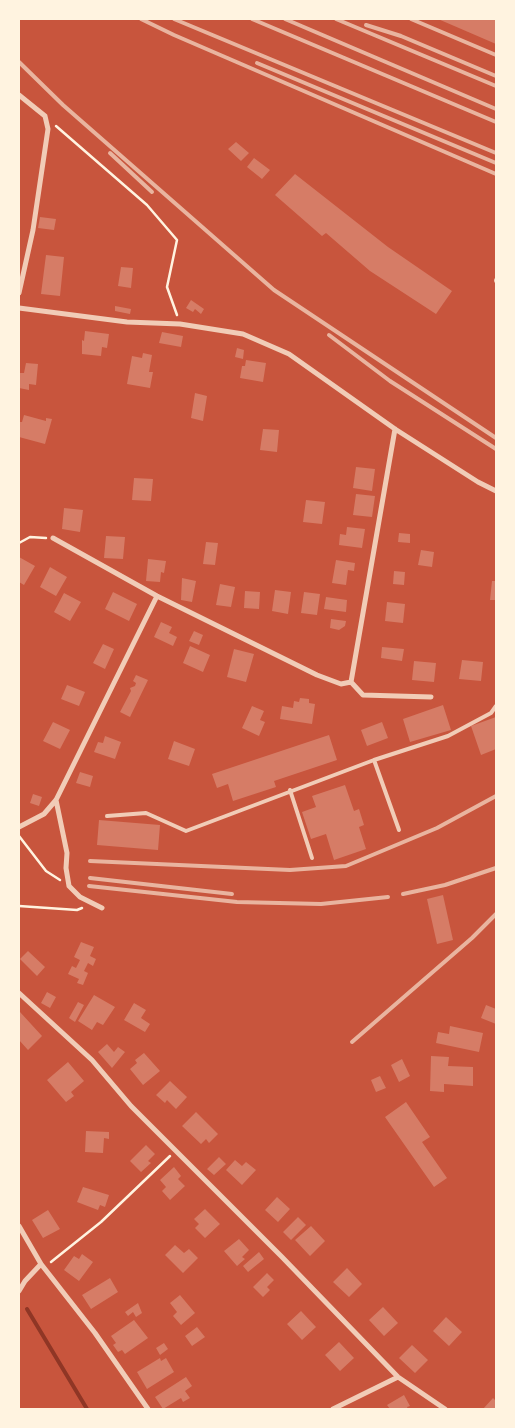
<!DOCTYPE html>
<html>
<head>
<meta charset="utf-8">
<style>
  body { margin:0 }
  #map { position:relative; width:515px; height:1428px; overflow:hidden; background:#c8553d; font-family:Literata,serif }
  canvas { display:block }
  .frame { position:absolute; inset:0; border:20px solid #fff3e0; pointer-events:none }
</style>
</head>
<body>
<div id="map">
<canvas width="515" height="1428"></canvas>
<div class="frame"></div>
</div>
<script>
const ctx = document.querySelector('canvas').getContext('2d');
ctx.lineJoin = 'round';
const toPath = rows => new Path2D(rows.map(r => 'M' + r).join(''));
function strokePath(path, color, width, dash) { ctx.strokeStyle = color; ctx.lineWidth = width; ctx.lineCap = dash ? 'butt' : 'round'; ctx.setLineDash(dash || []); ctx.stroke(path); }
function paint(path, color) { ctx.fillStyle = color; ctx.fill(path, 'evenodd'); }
const stream = toPath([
  [27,1309,87,1409]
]);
const building = toPath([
  [438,19,496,19,496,44],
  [236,142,249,153,241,161,228,149],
  [254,158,270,170,262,179,247,167],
  [295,174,388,247,452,291,436,314,370,271,326,233,322,236,275,195],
  [40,217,56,219,54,230,38,228],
  [46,255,64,257,60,296,41,294],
  [121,267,133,268,131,288,118,286],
  [191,300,204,309,201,314,195,309,193,312,186,308],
  [115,306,131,309,130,314,115,311],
  [85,331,109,334,107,348,102,347,101,356,82,354,82,340,84,341],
  [162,332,183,336,181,347,159,343],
  [237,348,244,350,243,359,235,357],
  [143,353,152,355,149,372,153,372,150,388,127,384,132,356,142,358],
  [246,360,266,363,263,382,240,378,242,366,245,366],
  [26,363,38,364,36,385,29,384,29,390,19,388,19,373,24,373],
  [195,393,207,396,203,421,191,418],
  [24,415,46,421,46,418,52,419,45,444,19,437,19,422,22,422],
  [263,429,279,430,277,452,260,450],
  [356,467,375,469,372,491,353,488],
  [134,478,153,479,151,501,132,500],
  [356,494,375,496,372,517,353,515],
  [306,500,325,502,322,524,303,522],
  [64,508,83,510,80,532,62,529],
  [347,527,365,529,362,548,339,545,340,534,346,535],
  [399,533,410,534,410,543,398,542],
  [106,536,125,537,123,559,104,558],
  [206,542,218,543,215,565,203,564],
  [421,550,434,552,432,567,418,565],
  [19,557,35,566,24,585,19,582],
  [148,559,166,561,164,573,161,572,160,582,146,581],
  [336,560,355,563,354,571,348,570,346,585,332,583],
  [50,567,67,577,56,596,40,587],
  [394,571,405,572,404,585,393,584],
  [182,578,196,581,192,602,181,600],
  [492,581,496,581,496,600,490,600],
  [220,584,235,587,231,607,216,605],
  [275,590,291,592,288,614,272,611],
  [245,591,260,592,259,609,244,608],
  [113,592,137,604,129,621,105,609],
  [304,592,320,594,317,615,301,613],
  [64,593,81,602,70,621,54,612],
  [326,597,347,600,346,612,324,609],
  [387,602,405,604,403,623,385,621],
  [331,619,346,621,345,626,339,630,330,628],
  [161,622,172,627,169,633,177,637,173,646,154,637],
  [194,631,203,635,199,645,189,641],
  [103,644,114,649,105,669,93,663],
  [190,646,210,655,203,672,183,663],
  [382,647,404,649,402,661,381,658],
  [234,649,254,654,246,682,227,677],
  [462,660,483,662,481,681,459,679],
  [414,661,436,663,434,682,412,680],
  [136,675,148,680,130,717,120,712,131,691,130,688,135,686,136,683,133,681],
  [67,685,85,692,79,706,61,699],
  [300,698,309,699,309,703,315,704,312,724,280,719,282,706,293,708,294,701,299,702],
  [443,705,451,730,410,742,403,719],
  [252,706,264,711,260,720,265,722,259,736,242,728],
  [496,717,496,749,481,755,471,726],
  [53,722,70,730,60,749,43,741],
  [382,722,388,738,367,746,361,730],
  [329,735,337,760,274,781,276,787,233,801,228,784,217,788,212,774],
  [105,736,121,742,115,759,94,752,98,742,103,743],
  [174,741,195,749,189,766,168,759],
  [80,772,93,776,90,787,76,783],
  [345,785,354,811,359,809,364,825,359,827,366,849,334,860,326,834,311,839,302,812,316,807,312,796],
  [33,794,42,797,39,806,30,803],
  [99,820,160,825,158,850,97,845],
  [443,895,453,940,437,944,427,899],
  [81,942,94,947,90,956,96,959,93,966,88,963,84,971,88,973,83,985,77,983,79,979,68,974,72,966,76,968,80,960,74,957],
  [28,951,45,967,37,976,20,959],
  [47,992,56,997,50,1008,41,1003],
  [94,995,115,1007,103,1025,97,1022,92,1030,78,1021],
  [78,1002,84,1005,75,1022,69,1018],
  [134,1003,146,1010,141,1018,150,1024,145,1032,124,1020],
  [486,1005,496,1009,496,1024,481,1018],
  [20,1012,42,1036,28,1050,19,1040],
  [450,1026,483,1033,479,1052,436,1043,438,1032,449,1034],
  [107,1044,114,1052,118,1047,125,1052,112,1068,98,1052],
  [144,1053,160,1071,143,1085,130,1069,137,1063,135,1060],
  [431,1056,449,1057,448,1066,473,1067,473,1086,444,1084,444,1092,430,1091],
  [402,1059,410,1076,399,1082,391,1065],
  [68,1062,84,1081,71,1092,74,1096,66,1102,47,1080],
  [380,1076,386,1088,376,1092,371,1080],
  [170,1081,187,1097,176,1109,167,1100,165,1103,156,1095],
  [406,1102,430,1137,422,1142,447,1178,434,1187,385,1117],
  [196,1112,218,1134,209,1143,206,1139,201,1144,182,1126],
  [86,1131,109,1132,109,1139,104,1138,103,1153,85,1152],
  [146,1145,155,1154,148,1161,151,1163,141,1172,130,1161],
  [219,1157,226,1164,214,1175,207,1169],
  [235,1160,242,1166,246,1162,256,1170,242,1185,226,1170],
  [174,1167,181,1176,178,1179,185,1186,170,1200,162,1191,166,1187,160,1180],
  [83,1187,109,1195,105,1207,100,1205,98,1210,77,1202],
  [277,1197,290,1209,278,1222,265,1210],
  [205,1209,220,1224,205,1238,195,1228,199,1224,194,1219],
  [48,1210,60,1229,43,1238,32,1220],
  [298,1217,306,1225,291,1240,283,1232],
  [311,1226,325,1241,310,1256,295,1240],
  [239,1239,249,1250,242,1257,245,1259,237,1266,224,1251],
  [175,1245,184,1253,189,1249,198,1258,183,1273,165,1255],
  [259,1252,264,1259,248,1272,243,1266],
  [82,1254,93,1262,79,1281,64,1270,74,1256,79,1259],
  [347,1268,362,1284,349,1297,333,1282],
  [267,1273,274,1280,267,1287,270,1290,263,1297,253,1287],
  [110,1278,118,1292,91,1309,82,1295],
  [180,1295,195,1313,181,1325,173,1316,177,1312,170,1303],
  [138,1303,142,1313,136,1317,133,1312,128,1316,125,1312],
  [383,1307,398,1323,384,1336,369,1320],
  [301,1311,316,1327,302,1340,287,1324],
  [446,1317,462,1332,449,1346,433,1331],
  [134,1320,148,1338,125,1354,122,1350,118,1352,113,1345,116,1343,111,1336],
  [197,1327,205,1337,192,1346,185,1336],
  [339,1342,354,1358,340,1371,325,1355],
  [164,1343,168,1349,160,1355,156,1348],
  [412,1345,428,1360,415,1373,399,1358],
  [160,1358,161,1361,166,1358,174,1372,147,1389,137,1372],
  [186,1377,192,1386,185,1391,190,1398,183,1402,181,1398,163,1409,155,1397],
  [404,1395,410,1406,407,1407,408,1409,390,1409,387,1405],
  [493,1398,496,1401,496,1409,483,1409]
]);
const path = toPath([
  [56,126,147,205,177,240,167,287,177,315],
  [19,543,30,537,46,538],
  [19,836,46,871,60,880],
  [19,906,77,910,82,908],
  [51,1262,101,1222,170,1156]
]);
const service = toPath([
  [496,280,496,281],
  [374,760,399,830],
  [290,790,312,858],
  [107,816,146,813,186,831,374,760,448,736,491,713,496,706]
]);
const minor = toPath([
  [19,95,45,116,48,129,33,230,19,293],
  [19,308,127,322,180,324,243,334,289,354,395,429,478,482,496,491],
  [53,538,157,596,317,675,341,684,351,682,395,429],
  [351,682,363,695,431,697],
  [56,800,67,853,66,868,69,886,80,897,102,908],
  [19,827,44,814,56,800,157,596],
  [19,993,92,1060,131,1106,282,1257,398,1377,445,1409],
  [19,1226,41,1264,95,1333,148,1409],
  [19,1291,25,1281,41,1264],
  [333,1409,398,1377]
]);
const rail = toPath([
  [141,19,174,35,496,174],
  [174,19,496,153],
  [252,19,496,122],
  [285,19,496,109],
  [336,19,496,86],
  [411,19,496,55],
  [366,25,401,36,496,76],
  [19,62,63,105,274,290,496,438],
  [257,63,496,163],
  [110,153,152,192],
  [329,335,390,381,496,449],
  [90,861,290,870,346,866,437,828,496,796],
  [90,878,232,894],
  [89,886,237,902,321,904,388,897],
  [403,894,445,885,496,868],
  [352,1042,472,938,496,914]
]);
strokePath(stream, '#8f3625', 4);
paint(building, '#d67c66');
strokePath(path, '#fff3e0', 2.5);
strokePath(service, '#f1ccb7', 4);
strokePath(minor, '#f1ccb7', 5);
strokePath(rail, '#e9b49f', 4);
</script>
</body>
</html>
